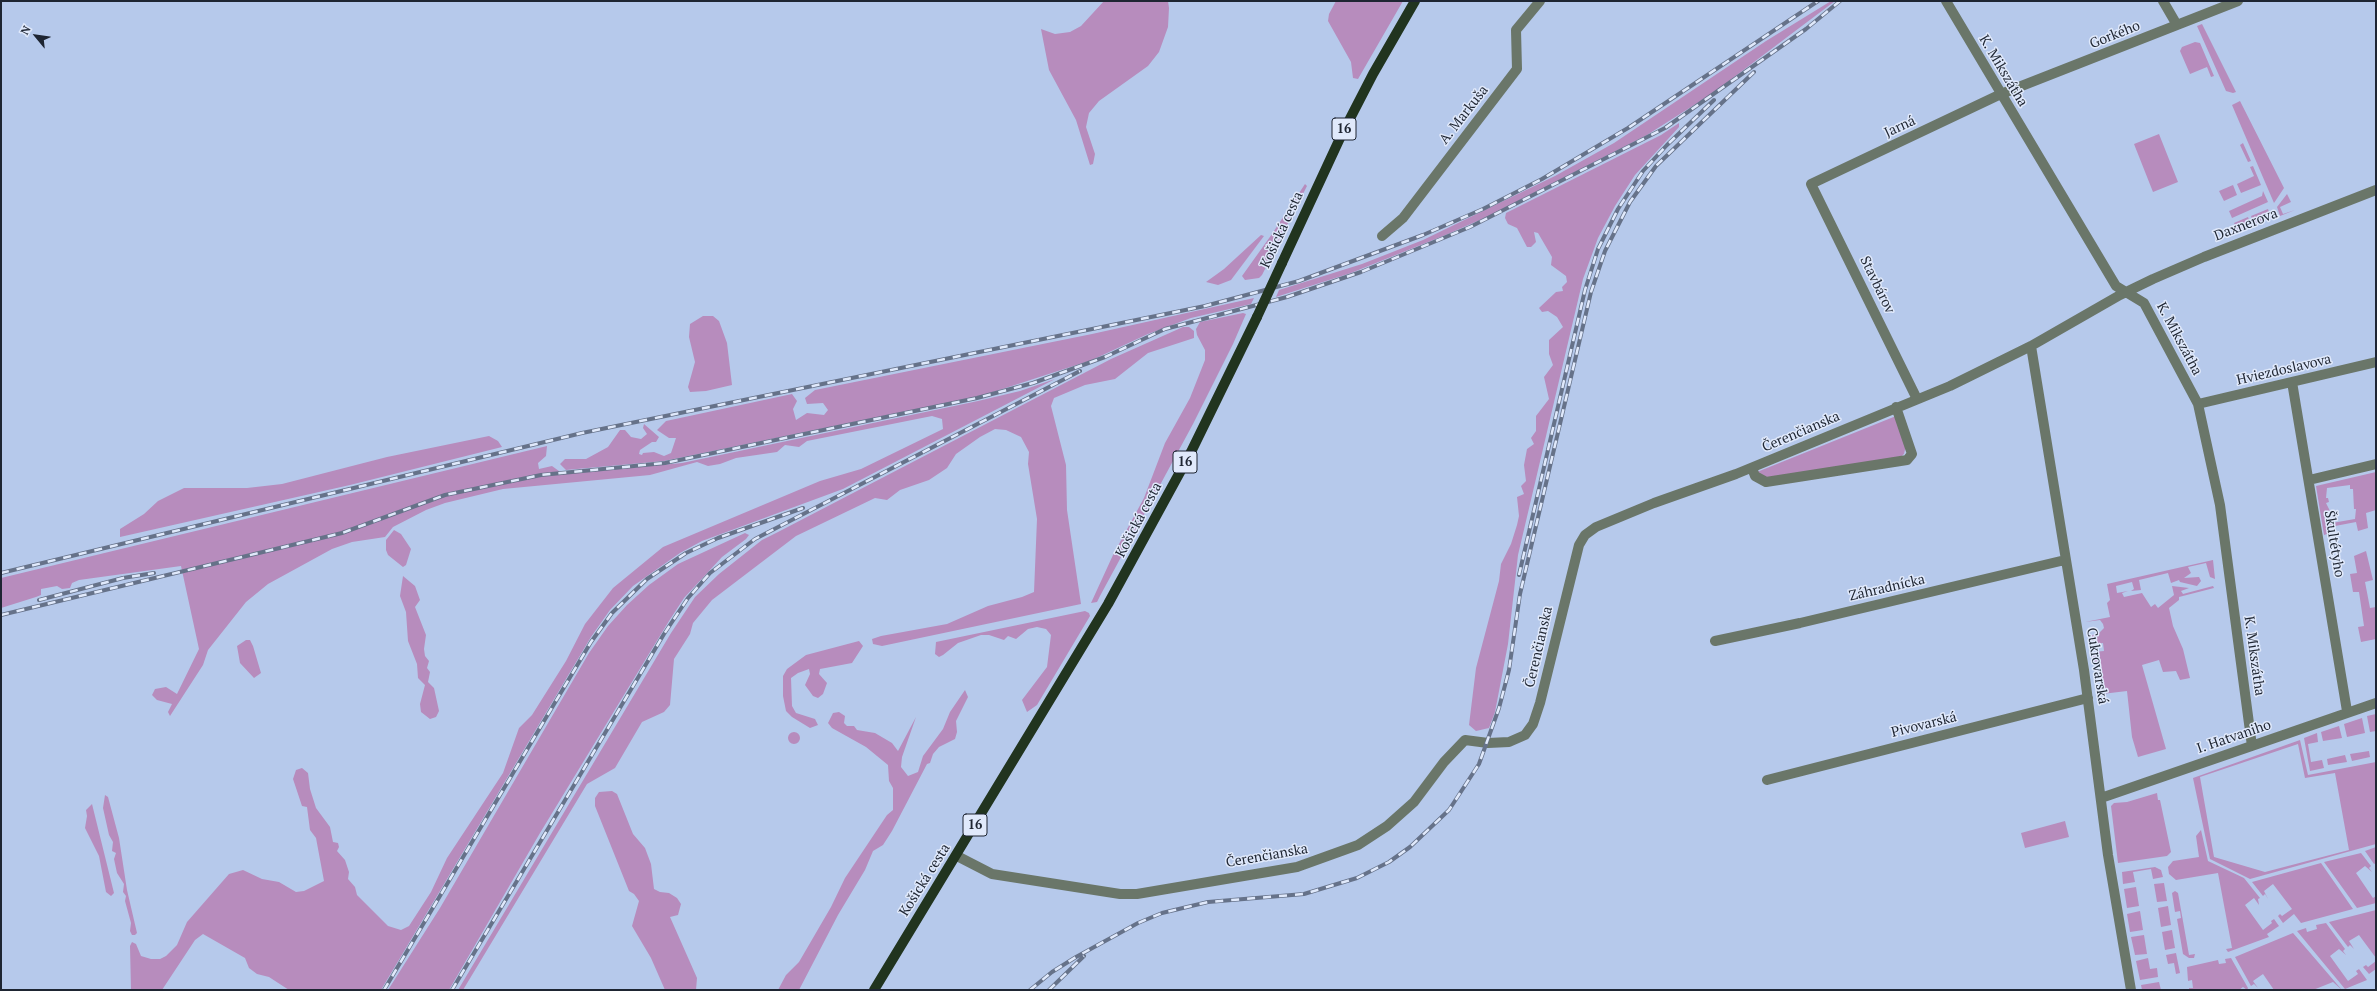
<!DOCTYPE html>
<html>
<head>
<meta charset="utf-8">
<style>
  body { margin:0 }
  #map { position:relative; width:2377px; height:991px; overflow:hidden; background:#b6c9eb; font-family:"PT Serif",serif }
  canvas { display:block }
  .frame { position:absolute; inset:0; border:2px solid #1e2532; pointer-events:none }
  .north { position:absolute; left:16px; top:16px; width:40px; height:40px; -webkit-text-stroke:3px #e0e9fb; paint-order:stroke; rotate:299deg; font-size:11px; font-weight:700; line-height:16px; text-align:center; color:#1e2532 }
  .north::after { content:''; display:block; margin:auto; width:14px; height:18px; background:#1e2532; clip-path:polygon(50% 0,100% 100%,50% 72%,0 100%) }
</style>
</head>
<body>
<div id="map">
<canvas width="2377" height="991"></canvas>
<div class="frame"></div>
<div class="north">N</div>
</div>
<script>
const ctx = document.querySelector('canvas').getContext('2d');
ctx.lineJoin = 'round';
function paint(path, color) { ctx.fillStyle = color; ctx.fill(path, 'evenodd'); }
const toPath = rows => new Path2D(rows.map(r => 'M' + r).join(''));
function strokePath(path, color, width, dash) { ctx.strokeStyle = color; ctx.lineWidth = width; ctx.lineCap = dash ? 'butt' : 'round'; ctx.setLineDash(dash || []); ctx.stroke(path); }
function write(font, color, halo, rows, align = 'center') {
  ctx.font = font + ' "PT Serif",serif'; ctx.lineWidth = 3; ctx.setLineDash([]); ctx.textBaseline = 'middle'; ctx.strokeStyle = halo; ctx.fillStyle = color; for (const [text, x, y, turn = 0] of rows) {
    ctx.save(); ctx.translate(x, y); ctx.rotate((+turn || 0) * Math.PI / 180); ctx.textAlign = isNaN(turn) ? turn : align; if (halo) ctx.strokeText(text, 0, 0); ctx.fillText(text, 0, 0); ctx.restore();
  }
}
const green = toPath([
  [1104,1,1168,1,1169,8,1168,27,1159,52,1148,66,1099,101,1089,113,1086,127,1095,154,1093,164,1090,165,1076,120,1049,70,1041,29,1055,34,1070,32,1081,26],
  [1336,1,1403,1,1358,79,1353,78,1351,62,1328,21,1329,14],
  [1831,1,1835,1,1713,93,1647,135,1491,215,1448,234,1351,273,1276,297,1279,290,1362,264,1423,240,1555,176,1614,143,1766,41],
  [2202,24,2236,92,2233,93,2226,91,2197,26],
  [2195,42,2200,43,2214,76,2211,77,2207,67,2190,74,2180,51,2182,47],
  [2240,101,2284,188,2274,203,2232,105],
  [1679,123,1679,127,1635,175,1615,206,1598,238,1583,279,1518,555,1508,644,1495,712,1489,728,1476,731,1469,725,1476,668,1499,581,1501,564,1511,544,1517,525,1519,516,1517,497,1524,494,1521,486,1526,481,1524,465,1527,449,1534,444,1531,438,1536,431,1536,416,1549,399,1544,377,1553,365,1549,354,1549,340,1563,327,1557,317,1548,311,1542,312,1539,308,1556,292,1563,291,1562,287,1567,282,1566,276,1551,265,1552,257,1538,233,1534,232,1536,242,1531,247,1527,247,1517,228,1508,224,1505,218,1506,213,1661,135],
  [2159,134,2178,182,2153,192,2134,144],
  [2243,143,2251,161,2248,162,2240,145],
  [2253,166,2261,185,2241,193,2237,184,2254,176,2250,167],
  [1305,184,1307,186,1262,275,1259,278,1245,280,1242,276,1272,234],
  [2233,185,2237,195,2224,201,2219,191],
  [2263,191,2268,202,2232,218,2229,211,2262,196],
  [2287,194,2291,202,2280,207,2283,214,2295,210,2280,216,2277,207],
  [2268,209,2271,218,2254,224,2251,216],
  [2248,217,2251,226,2238,231,2234,223],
  [1261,235,1264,236,1231,280,1218,285,1206,282,1224,269],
  [1254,298,1251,304,1191,318,1148,334,1092,360,981,396,664,461,566,470,560,464,565,459,586,459,608,447,620,430,625,430,631,437,641,439,647,434,643,428,644,424,659,437,656,442,652,442,640,450,639,454,642,455,643,453,654,452,664,456,671,453,676,438,669,438,657,430,666,421,792,394,797,401,793,409,796,420,807,413,824,415,828,410,823,403,807,404,805,398,815,390,1092,334],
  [1243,313,1246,314,1233,344,1193,424,1100,596,1097,602,1091,603,1113,555,1144,498,1165,443,1190,398,1205,360,1205,350,1197,335,1196,329,1200,322],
  [703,316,713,316,719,321,727,343,732,385,706,391,690,392,688,387,695,362,689,337,690,324],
  [1183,327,1189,327,1194,331,1194,338,1148,353,1115,379,1085,385,1054,398,1051,406,1066,465,1067,510,1081,604,882,646,873,644,872,639,881,636,947,624,988,606,1022,597,1034,592,1037,519,1028,464,1029,452,1021,437,1006,430,995,429,980,437,956,454,947,468,929,480,900,490,887,500,875,498,796,536,712,600,693,623,690,634,674,659,670,705,664,712,642,722,615,768,587,784,463,990,458,990,671,633,695,597,719,574,762,540,778,532,1111,359],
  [1055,379,843,489,702,541,680,553,633,586,610,610,591,637,381,990,289,990,269,977,257,974,249,968,245,958,203,934,195,940,162,990,131,990,130,946,132,942,136,944,141,956,151,959,160,959,166,956,177,945,187,922,229,874,243,870,262,879,279,882,296,892,304,891,324,881,316,838,310,830,307,807,302,806,293,779,296,770,302,768,308,773,310,789,316,808,330,827,333,842,338,843,339,847,337,851,345,860,349,872,348,879,355,887,357,895,388,926,401,930,409,926,431,892,447,858,503,773,519,728,532,715,566,661,585,624,613,588,663,547,820,481,861,469,943,429,942,419,932,416,807,441,799,447,785,445,777,452,736,458,720,464,708,466,697,462,650,475,503,489,445,503,426,510,393,527,385,537,352,542,332,549,268,584,246,602,208,650,203,665,170,716,168,712,172,704,157,700,152,695,155,689,166,687,177,694,199,649,181,566,79,580,72,583,70,588,62,589,57,586,41,589,41,595,36,597,1,608,1,578,547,446,546,456,538,463,539,469,552,466,563,474,682,463,978,401,1020,391],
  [1896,416,1906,445,1904,454,1898,459,1767,478,1757,472],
  [489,436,498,441,502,447,350,485,120,537,120,529,144,514,158,501,184,488,247,488,282,484,387,457],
  [2376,472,2376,510,2366,513,2368,528,2358,531,2356,522,2330,527,2327,534,2324,535,2316,486],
  [2350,485,2350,489,2353,489,2354,509,2356,509,2355,519,2332,523,2331,519,2329,519,2328,513,2331,513,2326,503,2329,502,2328,498,2326,498,2327,488],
  [394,530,401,534,411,549,406,565,403,567,388,555,386,550,386,540],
  [745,533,749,535,746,539,722,557,684,598,669,621,540,833,449,990,388,990,440,908,589,653,608,626,627,605,649,585,678,564],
  [2366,551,2373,580,2365,582,2370,608,2376,607,2376,639,2361,642,2358,627,2364,626,2359,592,2353,592,2350,574,2357,573,2354,556],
  [2213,560,2215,579,2210,577,2206,563,2188,567,2191,573,2184,578,2199,577,2201,581,2197,586,2180,582,2179,580,2171,583,2168,573,2139,580,2141,590,2131,591,2134,589,2132,582,2116,586,2117,593,2128,591,2122,593,2124,597,2142,593,2151,607,2155,604,2158,608,2174,595,2172,586,2189,588,2181,591,2183,594,2213,586,2214,588,2179,597,2179,600,2169,608,2173,626,2183,649,2190,678,2180,680,2176,671,2163,672,2159,660,2142,665,2166,749,2138,757,2132,737,2127,691,2102,694,2097,662,2092,662,2088,636,2098,634,2104,628,2103,624,2100,620,2085,622,2110,617,2107,603,2110,600,2107,584],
  [2103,643,2104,651,2093,652,2092,645],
  [403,576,415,586,420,600,415,607,426,635,424,649,425,656,429,661,427,668,430,672,428,682,434,688,439,711,436,717,430,719,421,712,420,704,425,685,418,678,417,664,408,641,406,612,400,596],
  [1085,611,1089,613,1090,616,1037,705,1027,712,1022,700,1047,667,1051,635,1046,629,1037,627,1028,629,1016,639,1008,636,1004,640,989,635,981,635,958,643,943,655,939,657,935,654,936,642],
  [246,640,250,640,253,646,261,673,254,678,240,663,237,646],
  [859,641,863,646,852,663,820,669,819,674,827,683,823,694,818,698,813,696,805,685,810,674,809,669,798,673,791,678,792,706,796,713,815,719,818,725,810,728,792,717,786,711,783,696,783,676,787,669,806,655],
  [965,690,968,697,956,721,957,732,955,739,939,747,933,754,930,763,927,764,892,831,883,845,873,851,865,870,838,915,799,990,778,990,786,975,799,962,831,907,845,878,887,815,893,810,893,788,889,781,888,765,866,747,832,728,828,723,833,713,839,712,845,716,844,723,847,726,854,726,857,730,875,733,892,743,898,751,916,717,902,757,901,767,908,776,918,772,923,756,943,729,950,712],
  [2376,714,2376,731,2370,732,2367,716],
  [2362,718,2365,733,2347,737,2344,724],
  [2339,726,2342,738,2323,741,2321,732],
  '788 738a6 6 0 1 1 12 0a6 6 0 1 1-12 0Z',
  [2317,733,2318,742,2308,744,2311,762,2322,760,2324,768,2310,771,2304,738],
  [2300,740,2308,775,2376,762,2376,844,2250,879,2210,859,2193,778],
  [2298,744,2305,778,2335,773,2349,850,2265,872,2214,857,2200,777],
  [2369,751,2370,757,2352,761,2350,754],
  [2345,755,2347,762,2328,765,2327,759],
  [612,791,617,794,633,834,645,848,651,864,654,889,660,892,669,893,677,898,681,904,678,915,670,917,697,978,696,990,665,990,651,958,632,926,639,901,634,894,629,891,595,806,595,798,599,792],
  [2157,793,2158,800,2160,800,2171,852,2167,856,2118,863,2111,806,2114,803,2127,802],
  [105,795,108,797,119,838,127,890,137,933,135,935,132,935,130,931,131,923,125,901,126,896,123,892,124,884,117,873,114,859,116,853,112,851,113,842,109,835,103,808],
  [92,804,114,893,111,896,106,892,99,856,85,828,87,816,86,810],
  [2065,821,2069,837,2025,848,2021,833],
  [2201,830,2208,861,2244,878,2260,898,2258,899,2259,905,2254,898,2245,905,2263,930,2272,923,2271,921,2274,919,2279,926,2267,934,2269,937,2228,952,2226,949,2232,948,2218,873,2176,880,2169,874,2168,867,2173,861,2199,857,2196,836],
  [2376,847,2376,863,2374,864,2365,851],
  [2361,853,2371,866,2369,868,2372,872,2365,866,2356,873,2373,898,2376,896,2376,903,2357,908,2324,862],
  [2321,863,2353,909,2301,923,2294,914,2283,923,2278,916,2280,914,2282,916,2292,909,2273,884,2264,891,2268,899,2265,894,2263,896,2252,882],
  [2155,867,2161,870,2163,877,2153,879,2151,869,2133,872,2135,882,2123,884,2122,872],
  [2164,883,2167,901,2157,902,2154,884],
  [2136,887,2139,906,2127,908,2124,889],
  [2175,891,2178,893,2189,955,2195,954,2194,958,2189,958,2183,954,2177,919,2181,918,2180,911,2175,912,2172,893],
  [2168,906,2171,925,2161,927,2158,908],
  [2376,910,2376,958,2359,935,2349,941,2354,949,2350,945,2348,947,2329,922],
  [2140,911,2143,930,2130,932,2127,914],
  [2326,923,2345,949,2343,951,2346,955,2339,949,2330,956,2348,981,2358,974,2356,971,2359,969,2367,980,2345,989,2297,931,2306,928,2307,932,2317,929,2316,925],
  [2172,930,2175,948,2165,950,2162,932],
  [2293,933,2342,990,2333,982,2313,990,2274,990,2263,974,2253,981,2258,988,2254,984,2251,986,2235,957],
  [2144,935,2147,954,2135,955,2131,937],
  [2176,953,2180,973,2176,974,2174,963,2168,964,2166,955],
  [2148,958,2150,969,2157,968,2158,977,2140,980,2136,961],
  [2231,958,2248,988,2247,990,2243,987,2239,990,2189,990,2189,988,2193,988,2192,980,2188,981,2187,967,2218,960,2219,964,2226,963,2225,959],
  [2376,961,2376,969,2369,974,2363,967,2366,965,2368,967],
  [2159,982,2161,990,2142,990,2141,985]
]);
const minor = toPath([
  [1946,1,2116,286,2144,303,2198,404,2220,505,2252,746],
  [2163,1,2177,25],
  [1382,236,1403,218,1517,69,1516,30,1540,1],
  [2031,346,2084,670,2108,855,2131,990],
  [2292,382,2347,711],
  [1917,399,1811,184,2001,94,2238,1],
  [2198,404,2376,362],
  [1752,468,1755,476,1766,482,1907,460,1912,454,1896,407],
  [2309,480,2376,464],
  [1715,641,1800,623,2065,560],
  [1767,780,2088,698],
  [2101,798,2376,703],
  [957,856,992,874,1120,894,1137,894,1297,867,1358,845,1387,826,1414,802,1444,762,1465,740,1488,743,1509,742,1525,735,1533,724,1540,703,1579,545,1585,535,1596,527,1654,503,1736,474,1950,386,2031,346,2120,295,2153,279,2204,257,2376,190]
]);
const major = toPath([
  [1282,263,1341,136,1373,74,1415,1],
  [874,990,1108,604,1191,452,1257,317]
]);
const rail = toPath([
  [1,573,582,433,1205,306,1299,281,1423,235,1483,209,1542,179,1628,128,1818,1],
  [1519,575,1585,290,1598,249,1618,209,1643,171,1667,145,1714,100],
  [39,600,123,578,154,573],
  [1,615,342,533,445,495,541,475,665,463,977,398,1033,383,1105,357,1165,329,1287,297,1361,272,1470,227,1665,128,1806,29,1840,1],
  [384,990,591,642,612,613,647,579,686,553,718,538,803,508],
  [452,990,664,634,688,598,710,573,755,539,1080,371],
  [1030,990,1052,972,1076,957,1138,923,1162,913,1208,902,1304,894,1357,878,1389,862,1410,847,1449,810,1479,764,1499,708,1509,670,1520,594,1591,292,1605,251,1630,202,1656,166,1754,72],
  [1049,990,1084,956]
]);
const majorBridge = toPath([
  [1257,317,1282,263]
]);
const shields = [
  [1344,129,24],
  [1185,462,24],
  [975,825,24]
];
const shieldNames = [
  ["16",1344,129],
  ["16",1185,462],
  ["16",975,825]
];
const streetNames = [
  ["Gorkého",2115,35,-22],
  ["K. Mikszátha",2003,71,59],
  ["A. Markuša",1464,115,-52],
  ["Jarná",1900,127,-25],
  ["Daxnerova",2246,225,-21],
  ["Košická cesta",1282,230,-65],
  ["Stavbárov",1877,285,64],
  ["K. Mikszátha",2179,339,62],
  ["Hviezdoslavova",2284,370,-13],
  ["Čerenčianska",1801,432,-23],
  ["Košická cesta",1139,520,-62],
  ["Škultétyho",2334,544,81],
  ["Záhradnícka",1887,588,-13],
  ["Čerenčianska",1539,647,-77],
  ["K. Mikszátha",2254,656,82],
  ["Cukrovarská",2097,666,81],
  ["Pivovarská",1924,725,-14],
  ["I. Hatvaniho",2234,737,-19],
  ["Čerenčianska",1267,856,-10],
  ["Košická cesta",925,880,-58]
];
paint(green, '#b78cbd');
strokePath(minor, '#6a7669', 10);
strokePath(major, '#21341f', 10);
strokePath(rail, '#667289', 4);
strokePath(rail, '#e0e9fb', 2.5, [8]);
strokePath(majorBridge, '#21341f', 10);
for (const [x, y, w] of shields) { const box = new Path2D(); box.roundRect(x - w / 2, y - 11, w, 22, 3); ctx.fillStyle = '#e0e9fb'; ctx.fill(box); strokePath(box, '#1e2532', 1); }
write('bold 13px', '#1e2532', null, shieldNames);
write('14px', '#1e2532', '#e0e9fb', streetNames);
</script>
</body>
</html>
